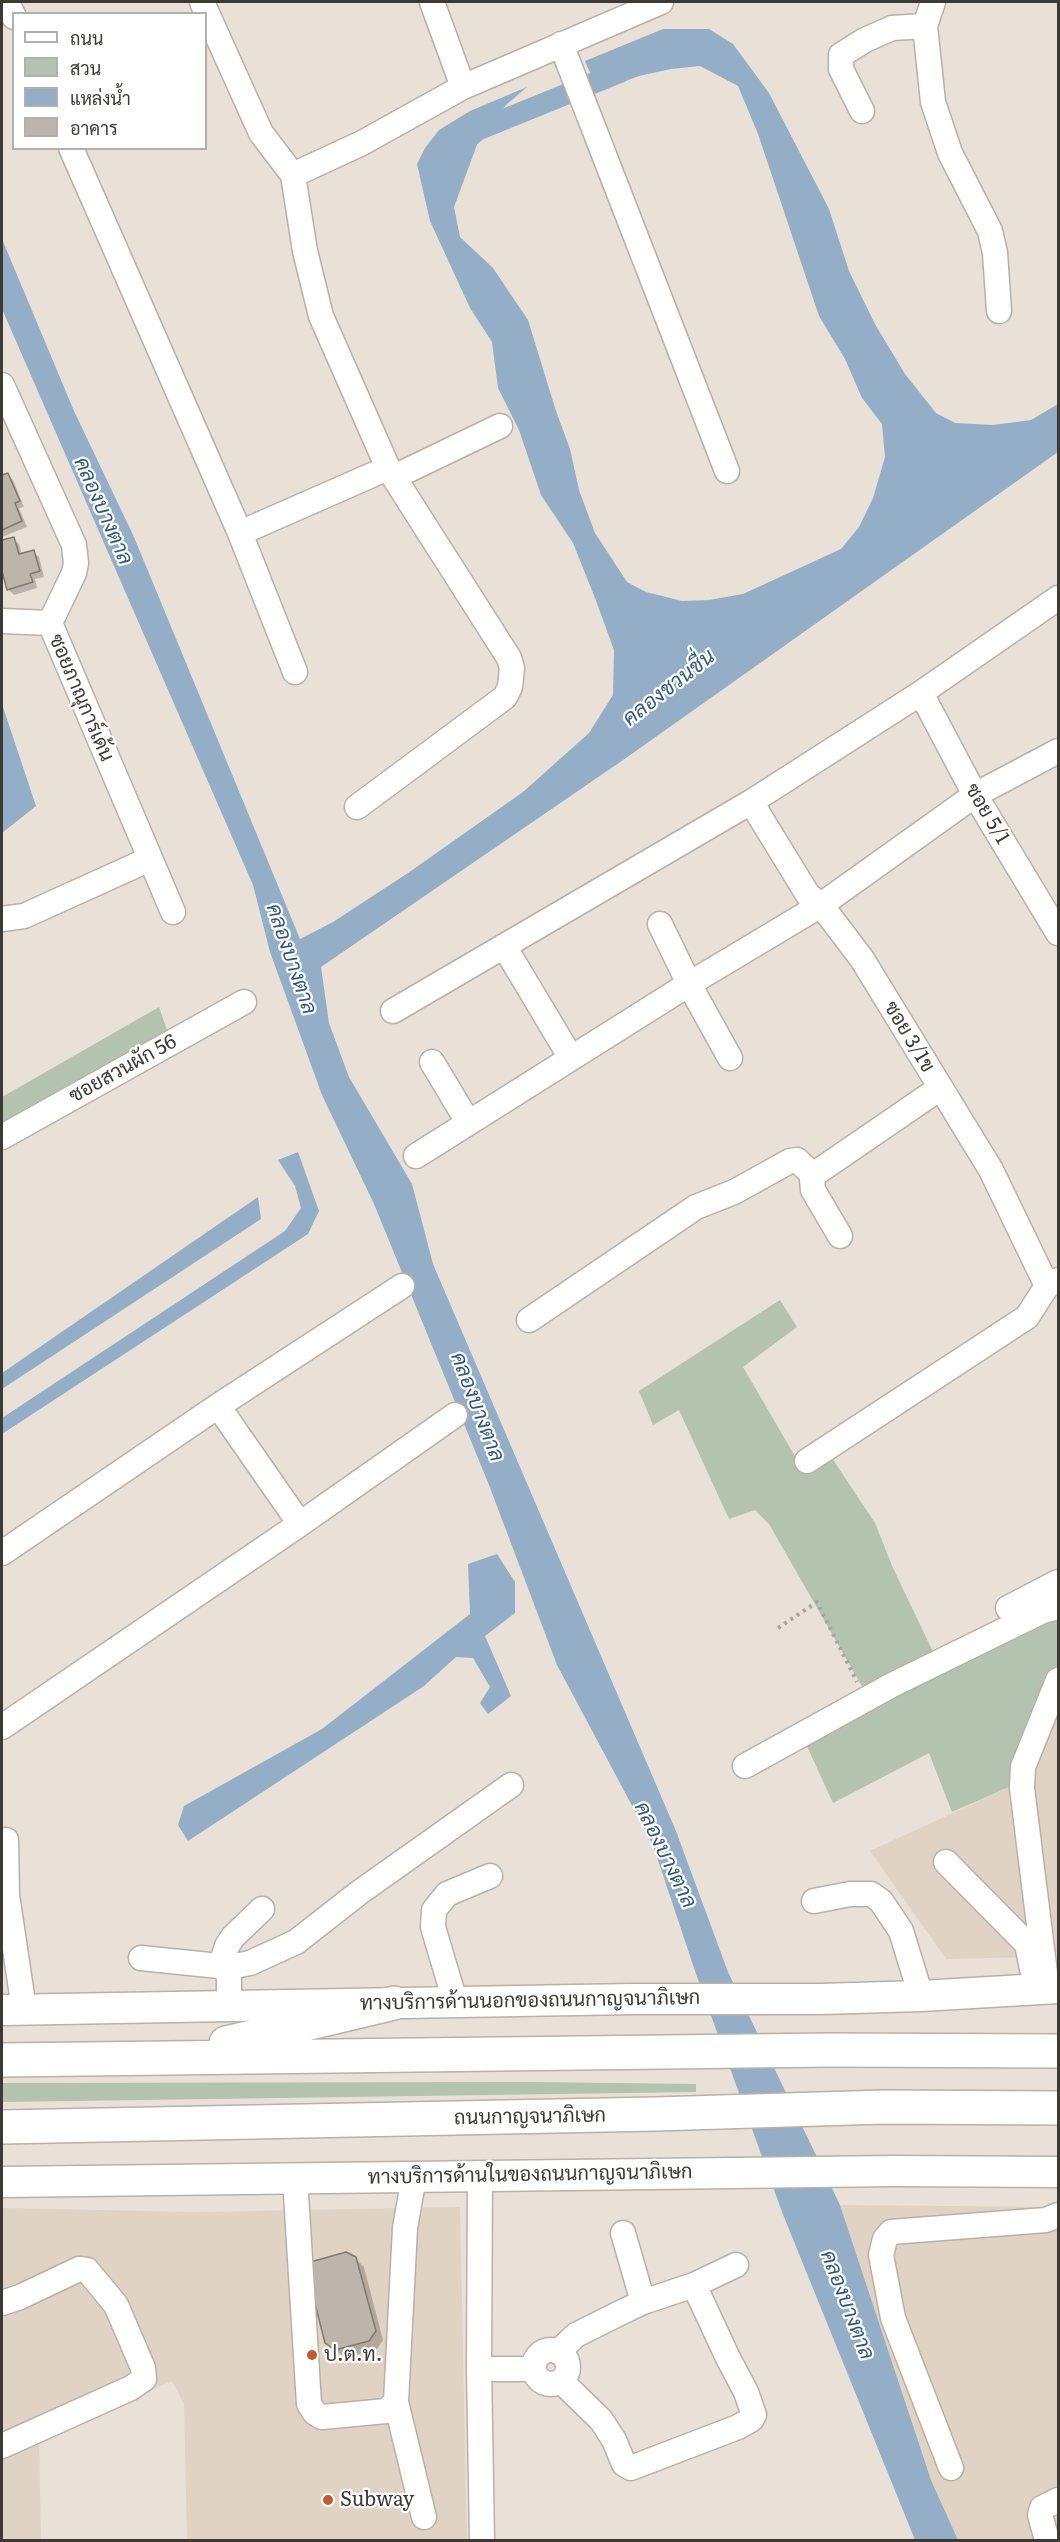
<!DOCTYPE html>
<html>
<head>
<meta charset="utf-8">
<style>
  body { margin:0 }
  #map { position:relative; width:1060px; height:2542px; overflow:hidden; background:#e9e0d7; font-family:Literata,Sarabun,serif }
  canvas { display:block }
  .frame { position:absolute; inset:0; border:3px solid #3d3a36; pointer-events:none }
  .legend { position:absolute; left:12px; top:12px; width:195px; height:138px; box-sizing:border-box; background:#fff; border:2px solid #b1b0af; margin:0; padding:8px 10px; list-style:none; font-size:18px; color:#3d3a36 }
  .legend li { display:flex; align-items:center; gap:12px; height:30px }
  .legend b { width:30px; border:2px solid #b1b0af }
</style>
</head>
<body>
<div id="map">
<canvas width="1060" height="2542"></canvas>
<div class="frame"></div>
<ul class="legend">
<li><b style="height:8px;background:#fff"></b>ถนน</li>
<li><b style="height:16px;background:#b3c3b0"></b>สวน</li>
<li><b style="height:16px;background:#95aec7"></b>แหล่งน้ำ</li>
<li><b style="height:16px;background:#bdb4ab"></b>อาคาร</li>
</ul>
</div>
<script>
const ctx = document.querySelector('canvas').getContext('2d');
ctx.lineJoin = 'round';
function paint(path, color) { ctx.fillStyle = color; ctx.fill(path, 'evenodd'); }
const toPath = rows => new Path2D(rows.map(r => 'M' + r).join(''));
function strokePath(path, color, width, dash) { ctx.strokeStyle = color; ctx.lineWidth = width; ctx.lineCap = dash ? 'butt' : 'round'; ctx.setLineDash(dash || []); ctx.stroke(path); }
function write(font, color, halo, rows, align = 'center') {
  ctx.font = font + ' Literata,Sarabun,serif'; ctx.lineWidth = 4.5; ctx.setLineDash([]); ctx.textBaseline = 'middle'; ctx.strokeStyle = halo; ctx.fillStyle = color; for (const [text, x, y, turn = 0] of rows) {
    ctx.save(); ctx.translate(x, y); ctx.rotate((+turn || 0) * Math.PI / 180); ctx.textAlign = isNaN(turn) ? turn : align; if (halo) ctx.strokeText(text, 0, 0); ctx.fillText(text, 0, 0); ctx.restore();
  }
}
const built = toPath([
  [1058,1704,1058,1952,1046,1953,1028,1778],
  [1016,1784,1035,1957,946,1959,870,1851],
  [840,2205,1058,2207,1058,2540,958,2540,931,2480],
  [460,2207,467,2540,187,2540,184,2404,172,2381,39,2441,41,2540,2,2540,2,2208,199,2212]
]);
const green = toPath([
  [159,1007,167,1030,2,1127,2,1097],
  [780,1300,797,1327,743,1367,803,1470,830,1455,875,1523,893,1568,935,1656,1058,1594,1058,1704,1016,1784,952,1812,929,1753,833,1803,805,1742,875,1709,769,1524,755,1510,729,1519,679,1410,653,1425,639,1391],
  [532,2082,696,2084,696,2092,2,2102,2,2083]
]);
const water = toPath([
  [663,29,709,29,733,44,769,93,829,209,849,271,876,326,905,374,936,413,955,423,993,425,1031,420,1058,404,1058,452,626,758,321,967,329,1023,349,1077,412,1184,433,1264,676,1831,728,1972,840,2205,931,2480,958,2540,915,2540,782,2212,696,1974,653,1845,557,1665,489,1485,374,1204,322,1095,270,952,253,885,2,309,2,239,74,411,134,537,300,939,333,922,408,873,523,792,589,733,613,695,614,650,595,598,573,543,541,495,519,430,498,388,492,342,470,308,430,221,417,164,425,148,439,130,470,111,527,87,506,105,478,142,454,207,460,237,493,268,528,320,556,411,570,449,579,490,595,533,627,582,646,592,682,601,709,600,743,594,841,549,859,527,873,498,885,457,882,424,862,398,845,359,819,316,758,134,738,86,700,66,671,69,639,76,598,91,585,61],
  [2,704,36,806,2,833],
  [298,1152,319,1211,308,1234,2,1434,2,1418,285,1231,301,1208,295,1186,278,1160],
  [258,1197,261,1219,2,1389,2,1373],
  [497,1554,515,1582,515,1613,485,1636,511,1696,488,1714,480,1703,490,1687,473,1658,456,1657,424,1686,188,1841,178,1825,184,1806,322,1729,470,1614,468,1564]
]);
const shadow = toPath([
  [7,474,13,480,24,507,19,508,27,527,2,537,2,477],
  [13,538,19,544,22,555,33,552,39,557,44,577,35,579,37,588,14,595,8,589,2,571,2,542],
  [355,2258,364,2267,383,2340,377,2349,345,2358,326,2342]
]);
const canal = toPath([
  [468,138,478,130,621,72]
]);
const building = toPath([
  [8,473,20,501,15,503,22,521,2,530,2,475,8,473],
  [14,537,19,554,34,550,40,571,30,574,33,582,7,590,2,571,2,540,14,537],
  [346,2252,356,2257,376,2331,369,2341,335,2350,325,2343,307,2272,308,2264,314,2261,346,2252]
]);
const path = toPath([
  [778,1628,817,1602,857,1682]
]);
const minor = toPath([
  [7,2,14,17],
  [202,2,261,133,293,175,305,251,321,316,388,468,509,658,512,668,510,687,505,697,357,807],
  [432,2,463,87],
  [933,2,925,26,933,102,950,153,990,231,995,253,999,311],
  [561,44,727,471],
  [862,111,841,69,841,55,865,40,892,28,925,26],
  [71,148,240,533,295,672],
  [293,175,362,143,463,87,661,2],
  [2,385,74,545,76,563,74,573,50,623,173,912],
  [394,477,500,426],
  [240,533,388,468],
  [2,621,50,623],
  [921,693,975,795,1058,933],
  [751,802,808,895,821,905,862,959,991,1170,1047,1286],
  [2,919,24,916,150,859],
  [660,924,689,984,730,1058],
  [504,946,571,1058],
  [393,1011,751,802,921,693,1058,598],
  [432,1062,468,1122],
  [2,1137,244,1002],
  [416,1156,689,984,821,905,975,795,1058,751],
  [840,1236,813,1190,812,1180,816,1173,940,1088],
  [529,1320,696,1207,734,1192,790,1161,797,1160,814,1176],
  [218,1406,300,1524],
  [807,1461,1027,1317,1047,1286,1058,1280],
  [2,1553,218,1406,402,1286],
  [1008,1608,1058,1582],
  [2,1727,300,1524,455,1415],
  [745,1766,892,1685,1043,1611,1058,1607],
  [6,1840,7,1895],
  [946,1862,1027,1944,1032,1969],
  [2,1892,7,1895,24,2009],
  [814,1901,850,1894,871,1894,881,1901,901,1931,921,1996],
  [141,1958,229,1967],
  [220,1967,227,1946,233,1937,262,1909],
  [1047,1989,1022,1788,1023,1767,1058,1680],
  [455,2001,433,1927,434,1910,447,1894,490,1876],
  [229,2006,229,1967,250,1963,296,1942,360,1892,511,1785],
  [480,2176,479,2369,482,2540],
  [295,2178,309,2404,315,2413,322,2417,386,2411,396,2402,405,2228,414,2177],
  [623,2233,643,2302],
  [2,2303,20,2297,79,2269,87,2270,116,2305,143,2368,144,2379,131,2388,2,2446],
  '534 2367a17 17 0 1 1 34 0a17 17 0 1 1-34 0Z',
  [558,2352,576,2335,618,2314,643,2302,694,2285,736,2265],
  [479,2369,534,2369],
  [561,2381,601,2420,614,2440,624,2464,631,2468,738,2427,752,2419,754,2415,746,2392,728,2358,694,2285],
  [396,2402,424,2517],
  [951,2468,893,2318,881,2255,885,2239,891,2232,1046,2220,1058,2215],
  [1047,2540,1040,2515,1042,2508,1058,2500]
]);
const major = toPath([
  [2,2010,633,1999,821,1999,921,1996,1058,1988],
  [2,2182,895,2171,1058,2172]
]);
const highway = toPath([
  [226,2043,394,2003],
  [2,2060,830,2050,1058,2051],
  [2,2127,656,2114,884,2107,1058,2108]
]);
const markers = [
  [312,2355,6,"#c25b30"],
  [328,2500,6,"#c25b30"]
];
const streetNames = [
  ["ซอยภาณุการ์เด้น",81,698,67],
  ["ซอย 5/1",987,814,59],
  ["ซอย 3/1ข",909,1037,59],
  ["ซอยสวนผัก 56",123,1069,-29],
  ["ทางบริการด้านนอกของถนนกาญจนาภิเษก",530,2001,-1],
  ["ถนนกาญจนาภิเษก",530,2117,-1],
  ["ทางบริการด้านในของถนนกาญจนาภิเษก",530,2175,-1]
];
const poiNames = [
  ["ป.ต.ท.",324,2355],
  ["Subway",340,2500]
];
const waterNames = [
  ["คลองบางตาล",103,511,66],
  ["คลองชวนชื่น",669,688,-38],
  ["คลองบางตาล",291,959,71],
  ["คลองบางตาล",477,1407,69],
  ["คลองบางตาล",665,1855,64],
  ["คลองบางตาล",847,2305,69]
];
paint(built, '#e1d3c4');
paint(green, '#b3c3b0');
paint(water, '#95aec7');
paint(shadow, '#0003');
strokePath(canal, '#95aec7', 21);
paint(building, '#bdb4ab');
strokePath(building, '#807970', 1.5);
strokePath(minor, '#b9b0a7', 27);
strokePath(major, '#b9b0a7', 33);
strokePath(highway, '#b9b0a7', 36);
strokePath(path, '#aca59e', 4, [3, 4.5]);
strokePath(minor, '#fff', 24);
strokePath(major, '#fff', 30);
strokePath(highway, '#fff', 33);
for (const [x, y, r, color] of markers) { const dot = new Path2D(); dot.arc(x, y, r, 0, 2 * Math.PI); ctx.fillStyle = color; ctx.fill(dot); strokePath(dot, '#fff', 2); }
write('20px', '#3d3a36', '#fff', streetNames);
write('20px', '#3d3a36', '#fff', poiNames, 'left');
write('italic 21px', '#30587d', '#fff', waterNames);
</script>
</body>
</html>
